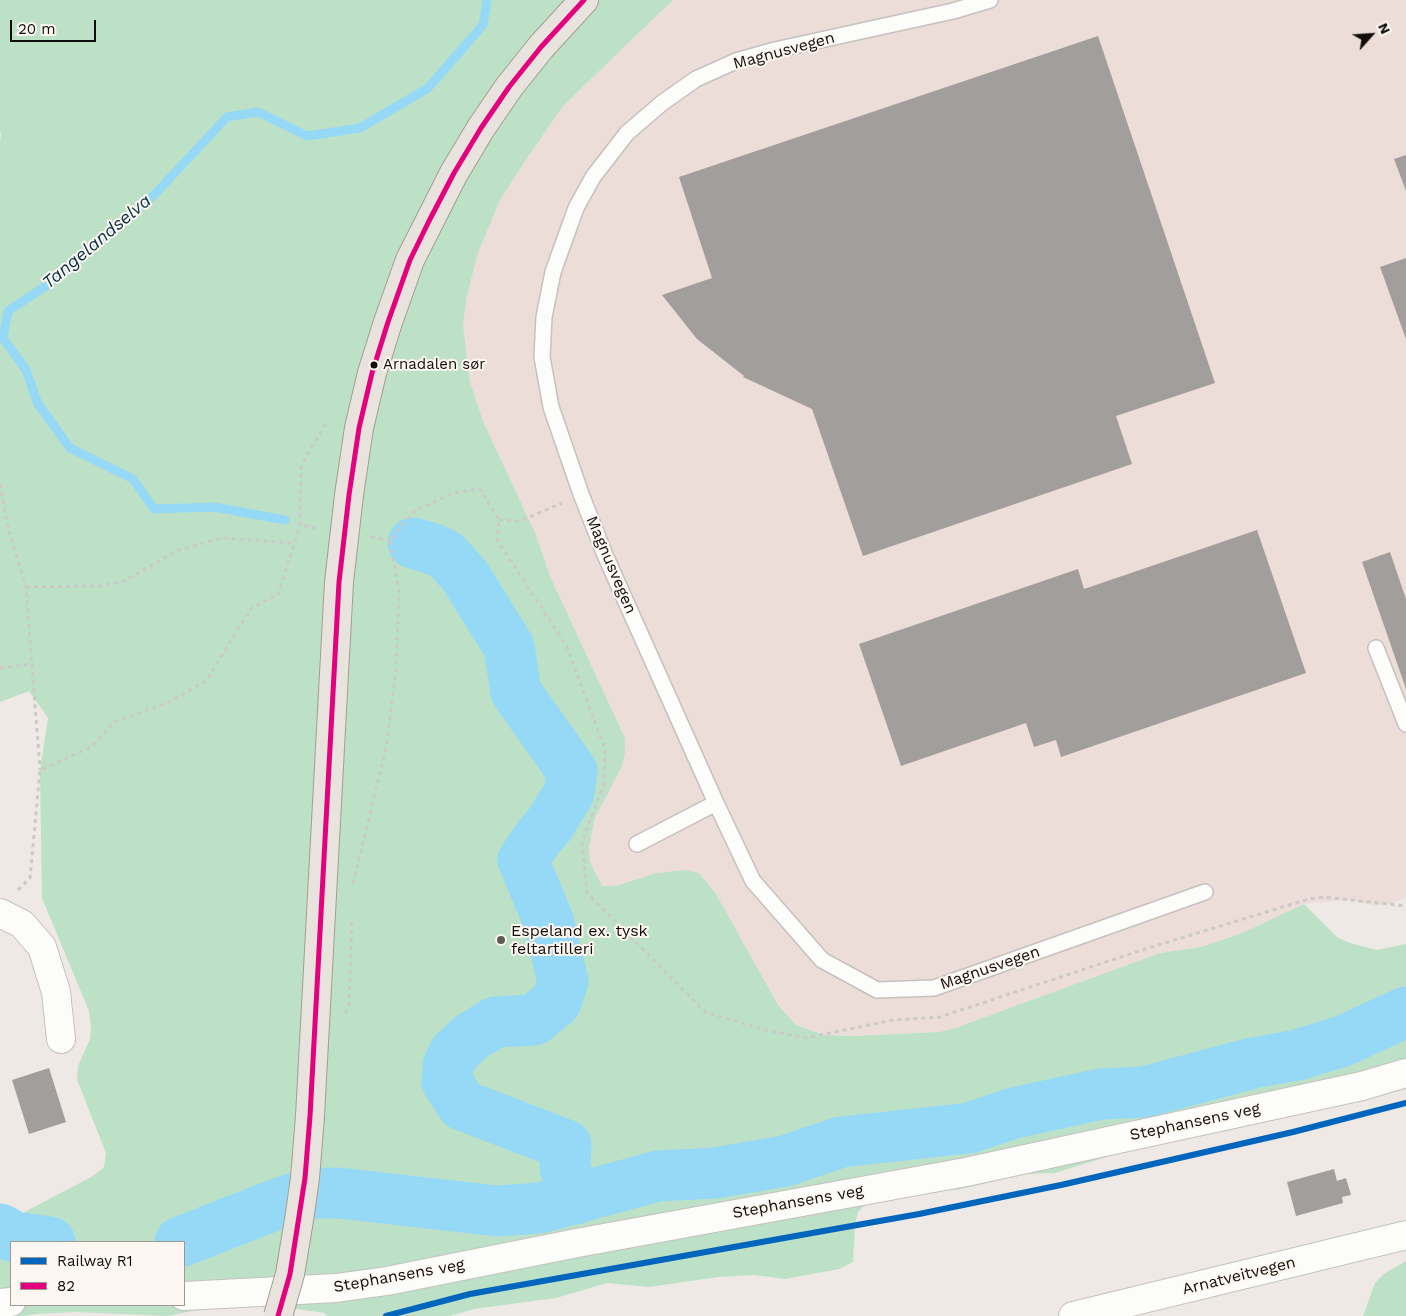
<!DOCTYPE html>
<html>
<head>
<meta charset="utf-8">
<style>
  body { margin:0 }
  #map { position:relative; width:1406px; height:1316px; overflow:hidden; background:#eee9e5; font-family:"Work Sans",sans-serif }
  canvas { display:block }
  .legend { position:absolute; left:10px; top:1241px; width:175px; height:65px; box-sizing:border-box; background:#fef6f0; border:1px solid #9f9994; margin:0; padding:6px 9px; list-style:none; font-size:15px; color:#110e0b }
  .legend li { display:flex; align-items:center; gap:10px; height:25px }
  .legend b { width:25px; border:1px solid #9f9994 }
  .north { position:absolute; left:1346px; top:10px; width:50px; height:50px; -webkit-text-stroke:4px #fef6f0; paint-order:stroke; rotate:64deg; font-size:14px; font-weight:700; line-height:20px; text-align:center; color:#110e0b }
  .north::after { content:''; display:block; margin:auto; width:18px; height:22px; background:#110e0b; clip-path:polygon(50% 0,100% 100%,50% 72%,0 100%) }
  .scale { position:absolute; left:10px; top:20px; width:86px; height:22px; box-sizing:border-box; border:2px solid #110e0b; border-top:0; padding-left:6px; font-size:15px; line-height:18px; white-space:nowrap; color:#110e0b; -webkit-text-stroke:4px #fef6f0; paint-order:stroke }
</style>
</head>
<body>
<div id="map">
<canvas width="1406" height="1316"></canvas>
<ul class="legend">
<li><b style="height:6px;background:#0065bd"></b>Railway R1</li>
<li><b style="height:6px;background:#e5007d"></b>82</li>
</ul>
<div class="north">N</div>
<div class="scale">20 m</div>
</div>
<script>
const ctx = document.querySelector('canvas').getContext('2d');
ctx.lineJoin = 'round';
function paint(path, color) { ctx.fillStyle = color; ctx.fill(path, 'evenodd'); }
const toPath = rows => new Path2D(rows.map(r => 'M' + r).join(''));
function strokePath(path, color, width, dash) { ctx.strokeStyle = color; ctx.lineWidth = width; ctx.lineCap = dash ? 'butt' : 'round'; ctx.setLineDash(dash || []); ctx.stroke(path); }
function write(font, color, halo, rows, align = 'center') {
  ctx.font = font + ' "Work Sans",sans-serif'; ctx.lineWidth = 4; ctx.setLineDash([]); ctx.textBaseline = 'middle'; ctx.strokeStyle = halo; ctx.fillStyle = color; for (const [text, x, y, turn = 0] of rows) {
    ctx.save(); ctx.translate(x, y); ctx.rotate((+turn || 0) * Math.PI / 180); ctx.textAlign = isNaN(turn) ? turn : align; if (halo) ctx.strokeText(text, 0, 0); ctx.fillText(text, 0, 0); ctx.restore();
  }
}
const industrial = toPath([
  [673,0,1406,0,1406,897,1391,904,1377,906,1347,900,1304,904,1242,933,1201,947,1160,953,955,1028,939,1032,853,1036,824,1035,796,1025,778,1005,716,894,684,870,656,873,616,886,602,886,590,862,589,848,595,818,622,766,625,738,550,576,536,535,483,421,470,382,463,325,467,296,478,253,500,200,525,161,564,105]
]);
const green = toPath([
  [0,0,673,0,564,105,525,161,500,200,478,253,467,296,463,325,470,382,483,421,536,535,550,576,625,738,625,752,622,766,595,818,589,848,590,862,602,886,616,886,656,873,684,870,699,873,716,894,778,1005,796,1025,824,1035,853,1036,939,1032,955,1028,1160,953,1201,947,1242,933,1304,904,1337,937,1350,943,1377,950,1406,944,1406,1086,1216,1123,1055,1173,1026,1174,957,1190,915,1182,868,1202,858,1212,855,1225,853,1262,839,1269,785,1279,755,1275,718,1277,649,1287,607,1283,556,1298,474,1309,450,1316,327,1316,325,1313,257,1303,230,1303,168,1316,76,1312,35,1314,25,1316,0,1316,0,1225,93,1176,104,1167,106,1153,77,1080,78,1066,90,1039,91,1026,89,1011,42,898,40,770,48,718,29,691,0,702,0,144,1,132,0,131],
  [11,1242,184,1242,184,1305,11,1305],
  [1406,1261,1406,1316,1363,1316,1375,1283,1385,1273]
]);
const stream = toPath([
  [285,520,214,507,154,509,133,479,70,448,38,404,26,370,3,338,8,311,49,284,154,195,227,117,258,112,307,136,360,128,428,88,483,25,487,0]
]);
const river = toPath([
  [413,543,433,549,446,555,465,576,509,647,516,692,572,771,569,793,550,824,537,839,523,860,548,920,563,981,556,1002,534,1020,495,1022,471,1037,454,1053,448,1065,447,1082,462,1105,566,1145,565,1168,576,1199],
  [0,1229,14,1237,50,1242],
  [180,1242,272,1206,310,1193,339,1193,497,1211,540,1208,658,1176,715,1173,785,1161,841,1142,969,1128,1014,1113,1101,1094,1144,1092,1253,1063,1297,1055,1343,1041,1406,1012]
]);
const building = toPath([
  [1098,36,1215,383,1116,416,1132,464,863,556,812,409,743,377,744,376,697,339,662,295,712,278,679,177],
  [1406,155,1406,191,1394,159],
  [1406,258,1406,339,1380,267],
  [1257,530,1306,673,1061,757,1056,740,1034,747,1026,723,901,766,859,644,1078,569,1084,589],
  [1390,552,1406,599,1406,689,1362,562],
  [49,1068,66,1122,29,1134,12,1080],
  [1334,1169,1337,1181,1346,1178,1351,1195,1342,1197,1343,1203,1296,1216,1287,1182]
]);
const path = toPath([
  [0,484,9,532,26,587,40,770],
  [499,520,520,521,562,503],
  [316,528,300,525,301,466,327,421],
  [371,537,390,540],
  [26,587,101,586,124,581,178,550,222,538,294,543],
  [0,668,31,664],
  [353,884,386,748,396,671,399,591,390,540,413,512,453,493,480,489,499,520,497,540,567,647,605,749,604,784,582,842,587,893,705,1012,765,1030,806,1038,893,1020,940,1017,1145,949,1309,899,1324,897,1406,906],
  [18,890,30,878,40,770,91,747,114,722,169,702,206,681,251,608,278,595,300,525],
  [345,1013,349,1006,352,920],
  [404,1307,408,1316]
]);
const lane = toPath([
  [990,0,953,11,775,50,736,61,696,79,662,103,627,133,593,177,576,208,553,272,544,317,542,357,551,407,581,494,605,555,716,803,753,881,822,960,877,990,934,988,1205,892],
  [1376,648,1406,724],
  [637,844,716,803]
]);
const street = toPath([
  [0,913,22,924,42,947,56,992,61,1039],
  [184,1296,336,1288,387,1281,577,1243,966,1172,1362,1086,1406,1073],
  [0,1303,11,1302]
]);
const secondary = toPath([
  [1073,1316,1406,1235]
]);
const primary = toPath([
  [310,1116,339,582,349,495,359,428,372,373,388,322,410,260,454,173,481,128,509,87,541,47,584,0]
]);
const primaryBridge = toPath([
  [278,1316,290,1274,299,1220,305,1178,310,1116]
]);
const bus1 = toPath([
  [278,1316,290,1274,305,1178,310,1116,339,582,349,495,359,428,372,373,388,322,410,260,429,221,454,173,481,128,509,87,541,47,584,0]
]);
const rail1 = toPath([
  [386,1316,470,1294,919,1214,1061,1185,1293,1132,1406,1103]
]);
const markers = [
  [374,365,4.5,"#110e0b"],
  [501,940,5,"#5e5b57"]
];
const busNames = [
  ["Arnadalen sør",383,365]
];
const streetNames = [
  ["Magnusvegen",784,51,-15],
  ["Magnusvegen",611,565,67],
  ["Magnusvegen",990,968,-19],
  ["Stephansens veg",1195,1122,-12],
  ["Stephansens veg",798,1202,-10],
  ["Stephansens veg",399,1276,-10],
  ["Arnatveitvegen",1239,1276,-14]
];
const poiNames = [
  ["Espeland ex. tysk",511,931],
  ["feltartilleri",511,949]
];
const waterNames = [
  ["Tangelandselva",97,242,-40]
];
paint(industrial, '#edddd9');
paint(green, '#bde1c7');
strokePath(stream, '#96d9f6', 9);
strokePath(river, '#96d9f6', 51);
paint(building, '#a29e9b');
strokePath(lane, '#c5c1be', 18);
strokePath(street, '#c5c1be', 30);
strokePath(secondary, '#c5c1be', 30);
strokePath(primary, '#a59d90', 30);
strokePath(path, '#cbcac9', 3, [4, 4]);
strokePath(lane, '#fcfcfb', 15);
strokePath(street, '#fcfcfb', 28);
strokePath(secondary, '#fcfcfb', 28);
strokePath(primary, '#e8e3dc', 28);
strokePath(primaryBridge, '#a59d90', 30, []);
strokePath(primaryBridge, '#e8e3dc', 28);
strokePath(bus1, '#e5007d', 5);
strokePath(rail1, '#0065bd', 6);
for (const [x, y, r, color] of markers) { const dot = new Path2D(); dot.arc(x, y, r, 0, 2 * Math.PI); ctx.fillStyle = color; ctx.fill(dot); strokePath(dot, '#fef6f0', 2); }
write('15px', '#110e0b', '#fef6f0', busNames, 'left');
write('16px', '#110e0b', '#fef6f0', streetNames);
write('16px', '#110e0b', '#fef6f0', poiNames, 'left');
write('italic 18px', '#043244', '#fef6f0', waterNames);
</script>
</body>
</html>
